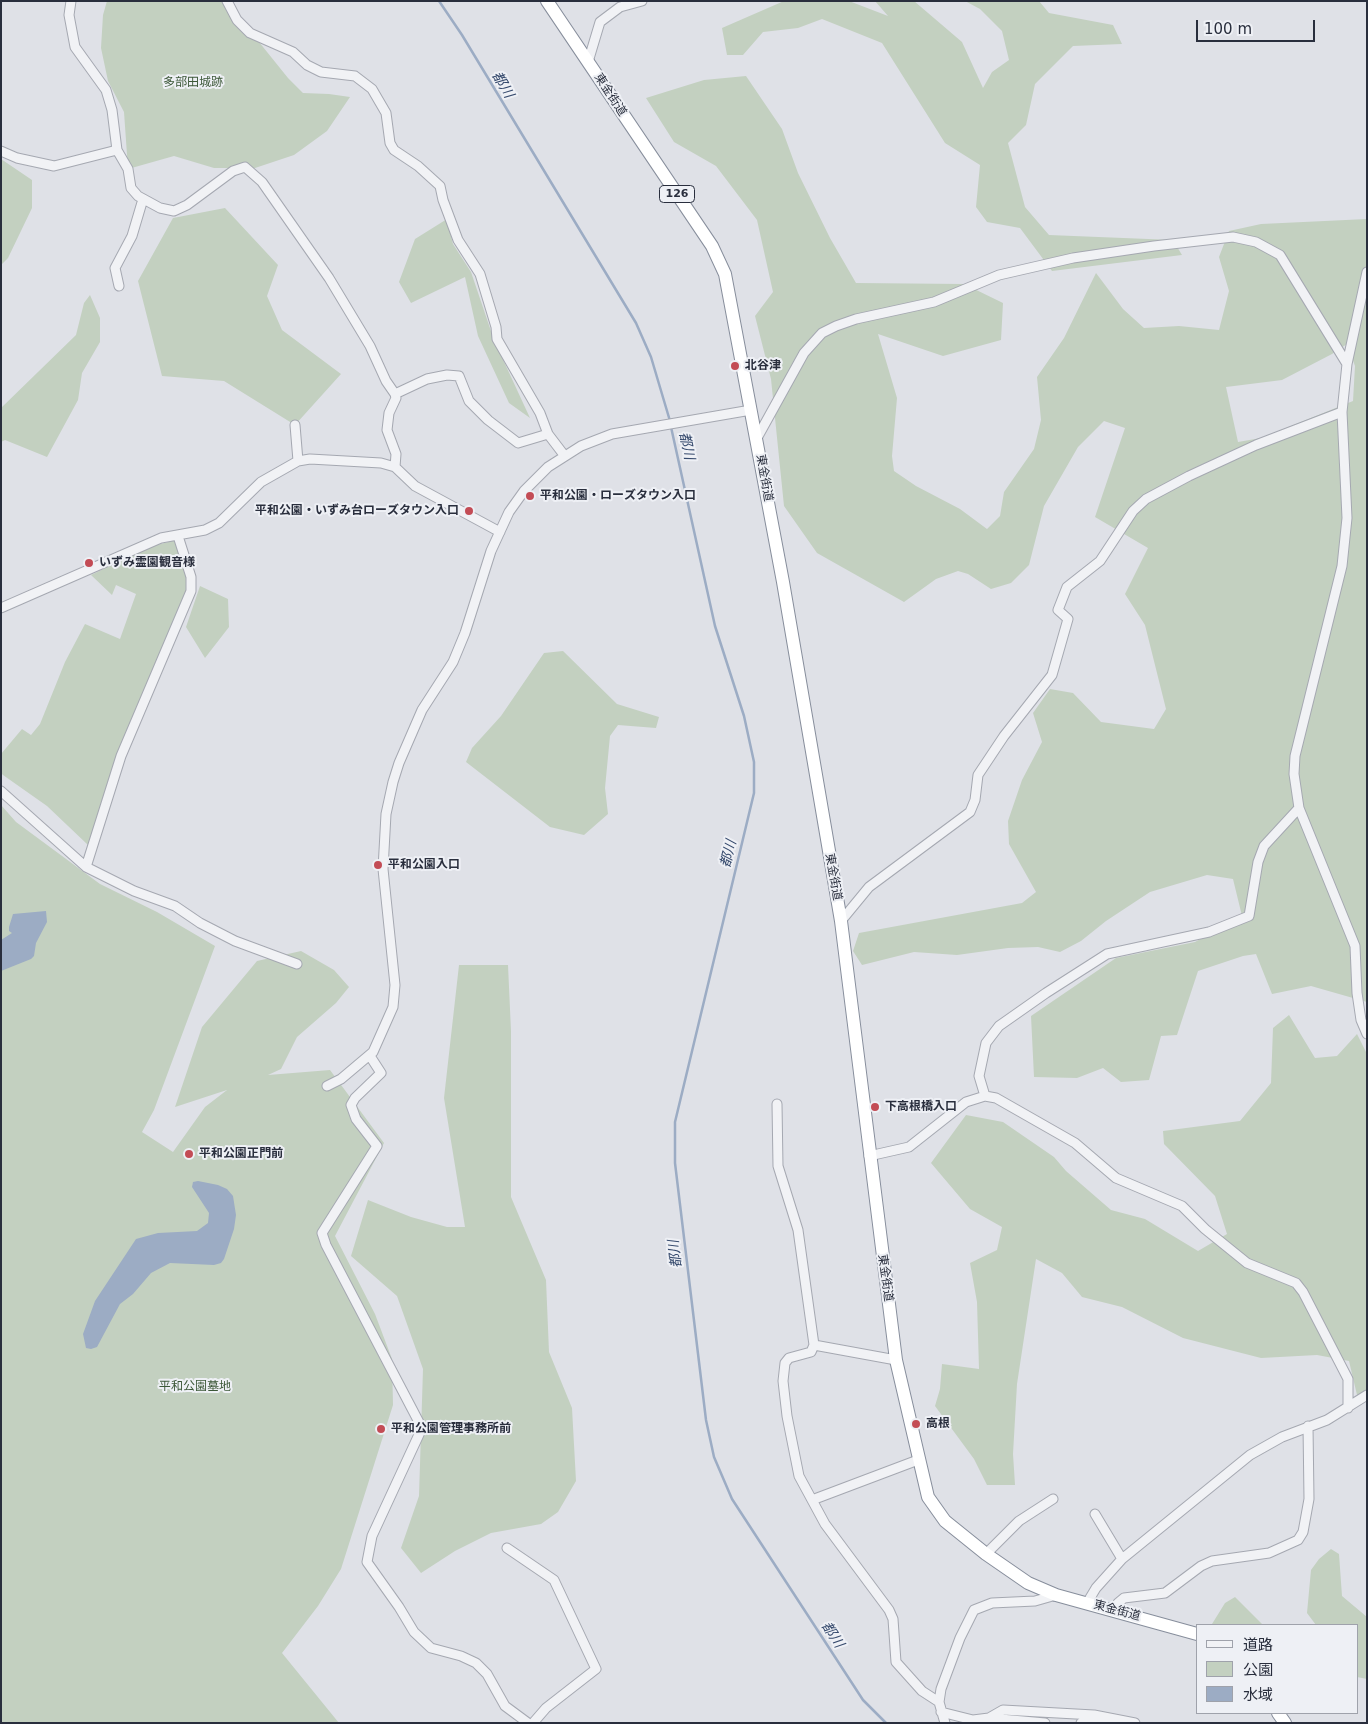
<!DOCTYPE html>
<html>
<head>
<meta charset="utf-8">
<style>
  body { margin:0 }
  #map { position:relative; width:1368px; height:1724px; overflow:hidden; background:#dfe1e7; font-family:"DejaVu Sans","Noto Sans JP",sans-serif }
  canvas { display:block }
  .frame { position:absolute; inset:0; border:2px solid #292e3d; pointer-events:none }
  .legend { position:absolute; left:1196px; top:1624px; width:162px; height:90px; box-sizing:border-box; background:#eef0f5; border:1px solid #9fa2ab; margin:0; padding:6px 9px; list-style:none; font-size:15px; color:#292e3d }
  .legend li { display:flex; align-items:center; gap:10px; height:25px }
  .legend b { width:25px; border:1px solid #9fa2ab }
  .scale { position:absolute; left:1196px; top:20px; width:119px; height:22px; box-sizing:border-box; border:2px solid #292e3d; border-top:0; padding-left:6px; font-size:15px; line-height:18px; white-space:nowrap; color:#292e3d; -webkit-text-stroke:4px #eef0f5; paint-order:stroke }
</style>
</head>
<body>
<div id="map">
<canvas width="1368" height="1724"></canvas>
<div class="frame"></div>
<ul class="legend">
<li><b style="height:6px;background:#f1f2f5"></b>道路</li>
<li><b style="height:14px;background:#c3d0c0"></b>公園</li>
<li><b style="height:14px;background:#9cacc4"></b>水域</li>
</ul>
<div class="scale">100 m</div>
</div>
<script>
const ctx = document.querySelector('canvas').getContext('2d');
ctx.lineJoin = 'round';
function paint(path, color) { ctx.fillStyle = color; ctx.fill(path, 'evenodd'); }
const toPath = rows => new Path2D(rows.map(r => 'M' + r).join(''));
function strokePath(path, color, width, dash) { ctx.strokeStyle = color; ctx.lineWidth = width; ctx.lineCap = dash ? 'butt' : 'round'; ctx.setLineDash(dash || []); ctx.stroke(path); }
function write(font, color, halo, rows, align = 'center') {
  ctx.font = font + ' "DejaVu Sans","Noto Sans JP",sans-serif'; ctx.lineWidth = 4; ctx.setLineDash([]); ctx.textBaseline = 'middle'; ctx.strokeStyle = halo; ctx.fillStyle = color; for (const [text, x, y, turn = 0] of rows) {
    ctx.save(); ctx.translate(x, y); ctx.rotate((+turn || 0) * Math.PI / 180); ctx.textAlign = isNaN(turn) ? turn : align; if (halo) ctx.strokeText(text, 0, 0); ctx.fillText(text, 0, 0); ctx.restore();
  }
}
const green = toPath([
  [107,1,226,1,288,78,303,93,329,94,350,97,327,131,294,155,255,168,214,168,174,156,128,169,124,112,108,81,101,48,103,15],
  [784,1,849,1,888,16,875,1,914,1,962,42,983,88,992,72,1009,60,1002,31,980,9,965,1,1039,1,1049,13,1113,25,1122,44,1073,46,1035,84,1026,125,1008,143,1025,207,1049,235,1173,240,1182,255,1052,271,1020,228,987,222,976,207,980,165,945,143,882,43,822,19,798,28,763,32,743,55,727,55,722,28],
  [746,76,782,129,798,173,830,238,856,283,964,284,1003,303,1001,340,943,356,878,334,897,398,892,456,894,471,916,486,960,509,987,529,1000,516,1004,492,1034,449,1041,420,1037,377,1064,338,1096,273,1123,309,1144,328,1179,326,1219,330,1229,291,1219,257,1229,231,1261,224,1367,219,1367,1002,1311,986,1272,994,1256,954,1243,956,1198,971,1177,1035,1161,1036,1149,1080,1121,1082,1103,1068,1077,1078,1034,1077,1031,1016,1116,958,1195,942,1242,916,1233,879,1207,875,1150,892,1106,921,1081,941,1060,952,1038,947,1008,948,957,955,914,952,862,965,853,951,859,933,1022,903,1036,892,1009,844,1008,821,1022,780,1042,742,1033,713,1050,689,1073,693,1101,722,1154,729,1166,709,1145,625,1125,594,1148,548,1095,517,1125,428,1104,421,1078,447,1044,506,1029,565,1011,583,991,589,968,574,958,571,936,579,904,602,817,553,784,506,771,379,755,316,773,292,757,220,716,166,674,142,646,98,704,80],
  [1347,344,1355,366,1353,401,1261,438,1238,442,1226,387,1282,380,1332,354],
  [1,159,32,180,32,208,8,258,1,265],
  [225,208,278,265,267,296,282,330,341,374,295,425,224,381,162,376,138,281,173,218],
  [447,219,453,244,471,272,494,340,530,418,509,403,478,336,465,277,411,303,399,282,415,239],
  [90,295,100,318,100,342,82,373,78,400,47,457,5,440,1,442,1,408,76,335,84,303],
  [176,540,186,571,187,592,138,704,88,845,47,806,3,775,1,773,1,754,22,729,31,735,40,724,65,662,85,624,120,639,136,594,116,585,112,595,91,575,149,547],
  [200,586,228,599,229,627,205,658,186,627],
  [563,651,617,704,659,717,656,728,618,725,610,736,605,788,608,814,584,835,550,827,466,762,472,748,501,716,544,653],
  [1,805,16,822,100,884,157,912,215,946,154,1110,142,1132,173,1152,205,1107,227,1090,175,1107,202,1027,257,961,301,951,334,970,349,987,336,1003,297,1037,281,1069,268,1075,330,1070,384,1143,335,1236,375,1314,392,1359,393,1405,341,1569,318,1606,282,1653,339,1723,1,1723],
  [459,965,508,965,511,1031,511,1197,546,1280,549,1352,572,1408,576,1481,558,1512,541,1524,491,1533,455,1551,421,1573,401,1548,419,1496,423,1369,397,1296,351,1256,368,1200,411,1217,447,1227,465,1227,444,1098],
  [1289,1015,1315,1058,1337,1056,1357,1034,1367,1054,1367,1394,1357,1395,1349,1361,1317,1355,1261,1358,1183,1338,1122,1307,1082,1297,1062,1273,1036,1259,1017,1384,1013,1454,1015,1485,987,1485,974,1459,935,1406,940,1389,942,1364,979,1369,977,1302,970,1263,997,1250,1002,1227,970,1209,931,1163,966,1115,1003,1122,1054,1157,1066,1171,1111,1210,1145,1219,1198,1251,1227,1234,1215,1196,1164,1144,1163,1131,1240,1121,1271,1083,1273,1028],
  [1331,1549,1339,1554,1342,1596,1367,1617,1367,1679,1357,1677,1357,1625,1316,1625,1307,1613,1311,1570,1319,1559],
  [1235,1597,1263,1625,1212,1624,1225,1603]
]);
const water = toPath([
  [46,911,47,922,36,943,34,956,31,959,1,971,1,940,12,933,9,931,9,927,13,914],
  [198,1181,218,1185,227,1189,233,1196,236,1215,234,1229,224,1259,221,1263,214,1265,170,1263,151,1273,133,1294,120,1304,97,1347,91,1349,86,1348,83,1334,95,1301,136,1239,158,1233,197,1231,208,1223,209,1213,192,1187,193,1182]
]);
const stream = toPath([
  [439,1,462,35,636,323,651,357,670,421],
  [671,427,715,626,744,716,754,762,754,793,675,1122,675,1163,706,1420,714,1457,732,1499,863,1700,886,1723]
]);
const minor = toPath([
  [71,1,69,15,75,47,106,90,112,110,117,150,128,169,131,188,138,196,160,208,174,211,187,205,233,171,245,167,262,182,329,278,370,346,386,381,395,394,396,398,389,413,387,430,396,454,395,467],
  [227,1,237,20,250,33,293,52,307,65,321,72,355,76,372,89,386,113,390,143,394,150,418,166,440,186,443,200,458,240,480,274,496,327,497,339,540,413,548,434,564,455],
  [588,62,600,22,620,7,642,1],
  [1,151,17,158,54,166,117,150],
  [1367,272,1347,364,1342,412,1347,518,1342,566,1295,756,1294,774,1299,808,1355,946,1357,993,1361,1020,1367,1034],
  [119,286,115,268,132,236,143,199],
  [395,394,427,379,447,375,459,376,469,401,488,420,518,443,548,434],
  [295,425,298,461],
  [757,438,804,353,822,333,836,326,856,319,934,302,999,275,1073,258,1154,246,1233,237,1256,242,1280,255,1347,364],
  [1,608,161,538,205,530,219,523,261,482,298,461,310,459,381,463,395,467,415,486,500,532],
  [1,791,86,867,134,891,175,906,200,923,235,941,297,964],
  [86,867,121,756,191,591,191,577,178,536],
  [841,921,869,887,970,812,975,800,978,775,1004,736,1052,675,1068,619,1058,610,1067,587,1100,561,1133,511,1146,499,1189,476,1256,445,1342,412],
  [370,1056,381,1073,355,1098,351,1105,356,1119,377,1146,322,1233,326,1245,422,1428,372,1536,367,1562,399,1607,414,1632,431,1648,461,1656,476,1663,487,1674,505,1706,528,1723],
  [327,1086,341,1079,373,1052,393,1007,395,985,383,869,386,814,393,782,399,763,422,710,453,662,465,633,491,551,509,512,524,491,548,467,581,446,612,434,751,410],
  [985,1096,979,1076,986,1043,999,1026,1046,993,1107,954,1209,932,1249,916,1258,862,1264,846,1299,808],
  [777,1104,778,1166,798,1230,814,1345,811,1352,789,1358,785,1363,783,1381,787,1416,799,1476,825,1524,889,1610,893,1619,896,1662,922,1691,939,1702],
  [869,1156,909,1147,966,1102,985,1096,996,1098,1075,1143,1116,1178,1182,1206,1205,1229,1247,1263,1296,1283,1303,1292,1348,1379,1348,1408],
  [814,1345,896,1360],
  [812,1500,918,1460],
  [1095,1514,1122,1559],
  [507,1548,554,1580,596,1669,546,1708,533,1723],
  [986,1554,1019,1521,1053,1499],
  [1087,1603,1096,1588,1122,1559,1250,1455,1282,1437,1327,1420,1367,1395],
  [1115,1611,1118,1603,1124,1598,1165,1593,1201,1566,1212,1561,1269,1553,1298,1540,1303,1532,1309,1499,1308,1426],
  [941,1712,973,1720,989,1718,1045,1723],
  [989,1718,1003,1710,1094,1715,1135,1723],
  [945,1723,939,1702,941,1689,960,1638,974,1610,992,1603,1035,1601,1056,1595],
  [1081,1723,1102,1723]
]);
const highway = toPath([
  [547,1,712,246,725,274,783,582,841,921,896,1360,928,1497,945,1521,986,1554,1028,1583,1056,1595,1197,1634],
  [1278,1713,1285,1723]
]);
const markers = [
  [735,366,5,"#c34c55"],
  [530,496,5,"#c34c55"],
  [469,511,5,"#c34c55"],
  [89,563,5,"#c34c55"],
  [378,865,5,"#c34c55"],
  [875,1107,5,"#c34c55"],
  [189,1154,5,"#c34c55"],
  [916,1424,5,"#c34c55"],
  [381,1429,5,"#c34c55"]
];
const shields = [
  [677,194,35]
];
const shieldNames = [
  ["126",677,194]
];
const parkNames = [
  ["多部田城跡",193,83],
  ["平和公園墓地",195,1387]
];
const streetNames = [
  ["東金街道",610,95,57],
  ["東金街道",764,478,80],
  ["東金街道",833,877,80],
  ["東金街道",885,1278,82],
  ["東金街道",1117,1611,15]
];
const poiNames = [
  ["北谷津",745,366],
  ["平和公園・ローズタウン入口",540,496],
  ["平和公園・いずみ台ローズタウン入口",459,511,"right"],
  ["いずみ霊園観音様",99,563],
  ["平和公園入口",388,865],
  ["下高根橋入口",885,1107],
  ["平和公園正門前",199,1154],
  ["高根",926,1424],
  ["平和公園管理事務所前",391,1429]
];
const waterNames = [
  ["都川",502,85,59],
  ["都川",686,446,78],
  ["都川",729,854,-76],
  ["都川",676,1254,-97],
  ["都川",832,1635,57]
];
paint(green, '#c3d0c0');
paint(water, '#9cacc4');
strokePath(stream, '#9cacc4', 2.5);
strokePath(minor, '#a5a8b1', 11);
strokePath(highway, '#878e9c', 14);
strokePath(minor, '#f1f2f5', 9);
strokePath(highway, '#fff', 12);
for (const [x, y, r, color] of markers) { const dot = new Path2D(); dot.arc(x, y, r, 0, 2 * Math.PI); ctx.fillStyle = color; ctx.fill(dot); strokePath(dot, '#eef0f5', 2); }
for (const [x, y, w] of shields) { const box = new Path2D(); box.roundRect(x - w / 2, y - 8.5, w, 17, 4); ctx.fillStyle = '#eef0f5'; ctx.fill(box); strokePath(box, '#292e3d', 1); }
write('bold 11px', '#292e3d', null, shieldNames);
write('12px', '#3b5737', '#eef0f5', parkNames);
write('12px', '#292e3d', '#eef0f5', streetNames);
write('bold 12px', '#292e3d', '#eef0f5', poiNames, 'left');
write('italic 14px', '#364a6d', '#eef0f5', waterNames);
</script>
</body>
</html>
